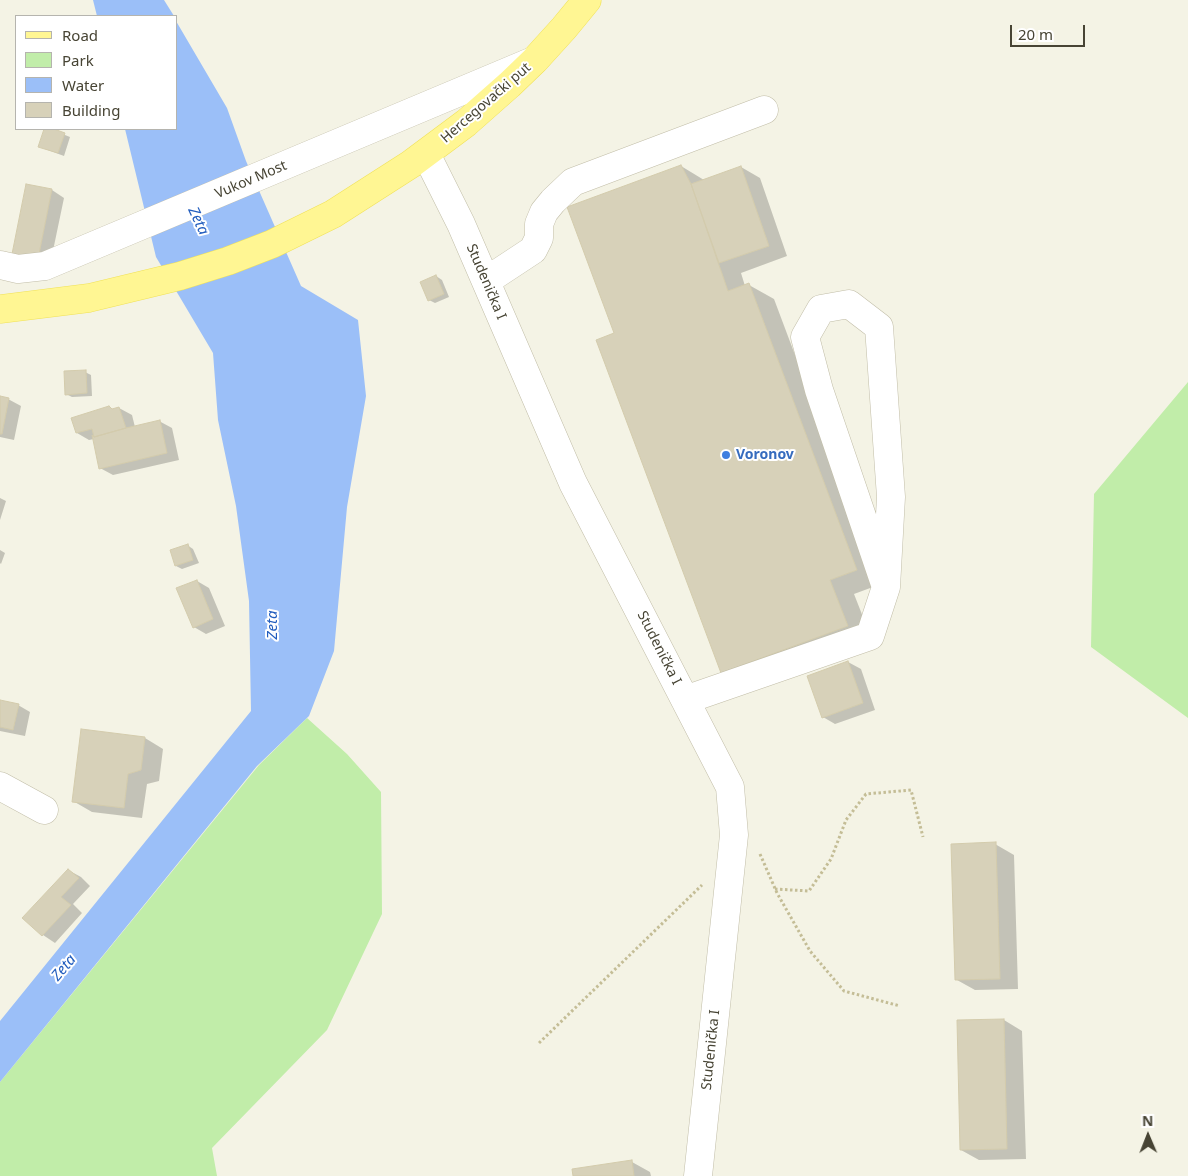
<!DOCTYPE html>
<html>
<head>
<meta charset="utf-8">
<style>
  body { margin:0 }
  #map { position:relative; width:1188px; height:1176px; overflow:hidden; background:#f4f3e5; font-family:"Noto Sans",sans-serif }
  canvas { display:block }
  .legend { position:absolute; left:15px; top:15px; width:162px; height:115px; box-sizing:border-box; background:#fff; border:1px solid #b5b4ae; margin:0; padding:6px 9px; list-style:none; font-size:15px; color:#474434 }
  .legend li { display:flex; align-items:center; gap:10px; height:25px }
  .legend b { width:25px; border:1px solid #b5b4ae }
  .north { position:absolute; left:1123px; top:1111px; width:50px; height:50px; -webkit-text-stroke:4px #fff; paint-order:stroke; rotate:359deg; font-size:14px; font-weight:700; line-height:20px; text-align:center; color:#474434 }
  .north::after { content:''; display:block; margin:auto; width:18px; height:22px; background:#474434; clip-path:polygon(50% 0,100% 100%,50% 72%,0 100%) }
  .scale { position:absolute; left:1010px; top:25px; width:75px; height:22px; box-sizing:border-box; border:2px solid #474434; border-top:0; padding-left:6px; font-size:15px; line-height:18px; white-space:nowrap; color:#474434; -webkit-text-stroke:4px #fff; paint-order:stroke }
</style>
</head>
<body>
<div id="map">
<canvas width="1188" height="1176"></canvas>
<ul class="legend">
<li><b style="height:6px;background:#fff693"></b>Road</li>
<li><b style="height:14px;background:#c1eda9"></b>Park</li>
<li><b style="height:14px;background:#9bbff8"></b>Water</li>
<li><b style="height:14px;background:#d7d1b9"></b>Building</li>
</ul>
<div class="north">N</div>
<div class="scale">20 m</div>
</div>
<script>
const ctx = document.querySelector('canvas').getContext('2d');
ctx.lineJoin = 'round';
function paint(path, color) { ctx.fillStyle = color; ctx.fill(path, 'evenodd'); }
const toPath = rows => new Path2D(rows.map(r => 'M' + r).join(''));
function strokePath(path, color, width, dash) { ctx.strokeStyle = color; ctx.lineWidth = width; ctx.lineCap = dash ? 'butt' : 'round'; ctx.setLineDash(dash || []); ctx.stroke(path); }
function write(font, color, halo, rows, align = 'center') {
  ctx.font = font + ' "Noto Sans",sans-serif'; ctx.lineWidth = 4; ctx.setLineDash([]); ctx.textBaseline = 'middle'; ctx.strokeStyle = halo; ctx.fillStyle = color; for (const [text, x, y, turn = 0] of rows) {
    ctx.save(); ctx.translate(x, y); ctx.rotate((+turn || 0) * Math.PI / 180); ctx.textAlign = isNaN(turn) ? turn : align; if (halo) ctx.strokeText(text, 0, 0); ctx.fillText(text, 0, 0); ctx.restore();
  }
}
const green = toPath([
  [1188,382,1188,718,1091,647,1094,494],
  [307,718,347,754,381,792,382,914,327,1030,212,1148,217,1176,0,1176,0,1082,259,765]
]);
const water = toPath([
  [93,0,164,0,174,16,97,16],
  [176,21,227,108,246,161,301,286,358,320,366,396,347,507,334,651,309,716,257,766,0,1082,0,1021,251,711,249,601,236,506,218,420,213,353,156,257,125,129,176,129]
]);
const shadow = toPath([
  [46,129,50,129,70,137,64,156,45,149,40,146],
  [681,166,704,180,741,167,760,178,787,256,741,273,745,286,749,285,774,299,881,584,854,594,872,640,747,687,722,673,616,334],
  [27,185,52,190,64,198,50,265,25,260],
  [436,276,442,280,449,297,435,303,429,300],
  [85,372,91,375,92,396,72,397,66,394],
  [0,398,8,399,21,406,14,440,0,437],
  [119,408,132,415,135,427,159,421,172,428,179,460,113,475,100,468,94,439,89,440,77,433,113,410],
  [0,498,6,501,0,520],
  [187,545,193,549,199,563,182,569,176,566,171,551],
  [0,550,5,553,1,564,0,563],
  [197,581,209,588,225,626,206,634,194,627],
  [848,662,861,669,875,710,835,724,823,717],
  [0,701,18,705,30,712,25,736,0,731],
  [145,738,163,749,159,781,147,784,142,818,92,812,73,801],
  [995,844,1014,855,1018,989,975,990,957,980],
  [68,870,81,877,90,886,73,904,82,913,55,943,43,935,24,918],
  [1004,1020,1022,1031,1026,1159,979,1160,961,1150],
  [632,1162,650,1172,651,1176,574,1176]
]);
const building = toPath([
  [44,129,54,129,65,133,58,153,38,147,44,129],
  [681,165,691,184,728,291,749,283,857,570,830,580,848,626,721,673,596,340,614,333,567,207,681,165],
  [741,166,769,246,719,263,691,184,741,166],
  [26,184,52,189,38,259,12,254,26,184],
  [436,275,444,294,428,301,420,282,436,275],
  [86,370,87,393,65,395,64,371,86,370],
  [0,396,9,398,2,434,0,434,0,396],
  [109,406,112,409,119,407,126,428,94,437,92,429,76,433,71,418,109,406],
  [160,420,167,453,99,469,92,435,94,437,126,428,160,420],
  [188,544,193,560,175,566,170,550,188,544],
  [197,580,213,619,193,628,176,588,197,580],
  [848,661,863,703,822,718,807,676,848,661],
  [0,700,19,704,13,730,0,727,0,700],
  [81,729,145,737,141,770,128,774,124,808,72,802,81,729],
  [996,842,1000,979,955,980,951,844,996,842],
  [68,869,79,878,61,897,71,905,42,936,22,918,68,869],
  [1004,1019,1007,1149,960,1150,957,1020,1004,1019],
  [632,1160,634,1176,573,1176,572,1169,632,1160]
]);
const path = toPath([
  [760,854,777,893,810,951,844,991,900,1006],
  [775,889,809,891,831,859,846,820,866,794,911,790,923,837],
  [539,1043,702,885]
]);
const minor = toPath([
  [426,154,461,224,573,483,730,787,734,835,698,1176],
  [0,265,18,269,45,266,533,61],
  [486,281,533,250,539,238,539,224,544,212,553,201,573,182,764,110],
  [685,700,870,636,886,587,891,497,879,327,849,304,821,309,805,337,819,390,886,587],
  [0,786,44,810]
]);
const major = toPath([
  [0,309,89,298,180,276,228,261,272,244,333,214,411,164,466,123,509,85,535,60,564,28,587,0]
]);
const markers = [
  [726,455,5,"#3f7fe0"]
];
const streetNames = [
  ["Hercegovački put",486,103,-41],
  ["Vukov Most",251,180,-23],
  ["Studenička I",486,282,67],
  ["Studenička I",659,648,63],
  ["Studenička I",711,1050,-84]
];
const shopNames = [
  ["Voronov",736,455]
];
const waterNames = [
  ["Zeta",198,221,65],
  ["Zeta",273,625,-90],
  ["Zeta",64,968,-50]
];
paint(green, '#c1eda9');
paint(water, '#9bbff8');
paint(shadow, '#0003');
paint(building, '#d7d1b9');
strokePath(building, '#d3cbac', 1);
strokePath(minor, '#c1bda7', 29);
strokePath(major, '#f0e157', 29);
strokePath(path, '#c4bd96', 3, [2.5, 2.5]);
strokePath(minor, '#fff', 28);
strokePath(major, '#fff693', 28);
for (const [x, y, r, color] of markers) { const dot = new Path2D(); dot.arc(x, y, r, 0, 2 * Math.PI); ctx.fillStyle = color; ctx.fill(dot); strokePath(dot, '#fff', 2); }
write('14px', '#474434', '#fff', streetNames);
write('bold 14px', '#366cbe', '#fff', shopNames, 'left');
write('italic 15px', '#225dbe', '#fff', waterNames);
</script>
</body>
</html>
